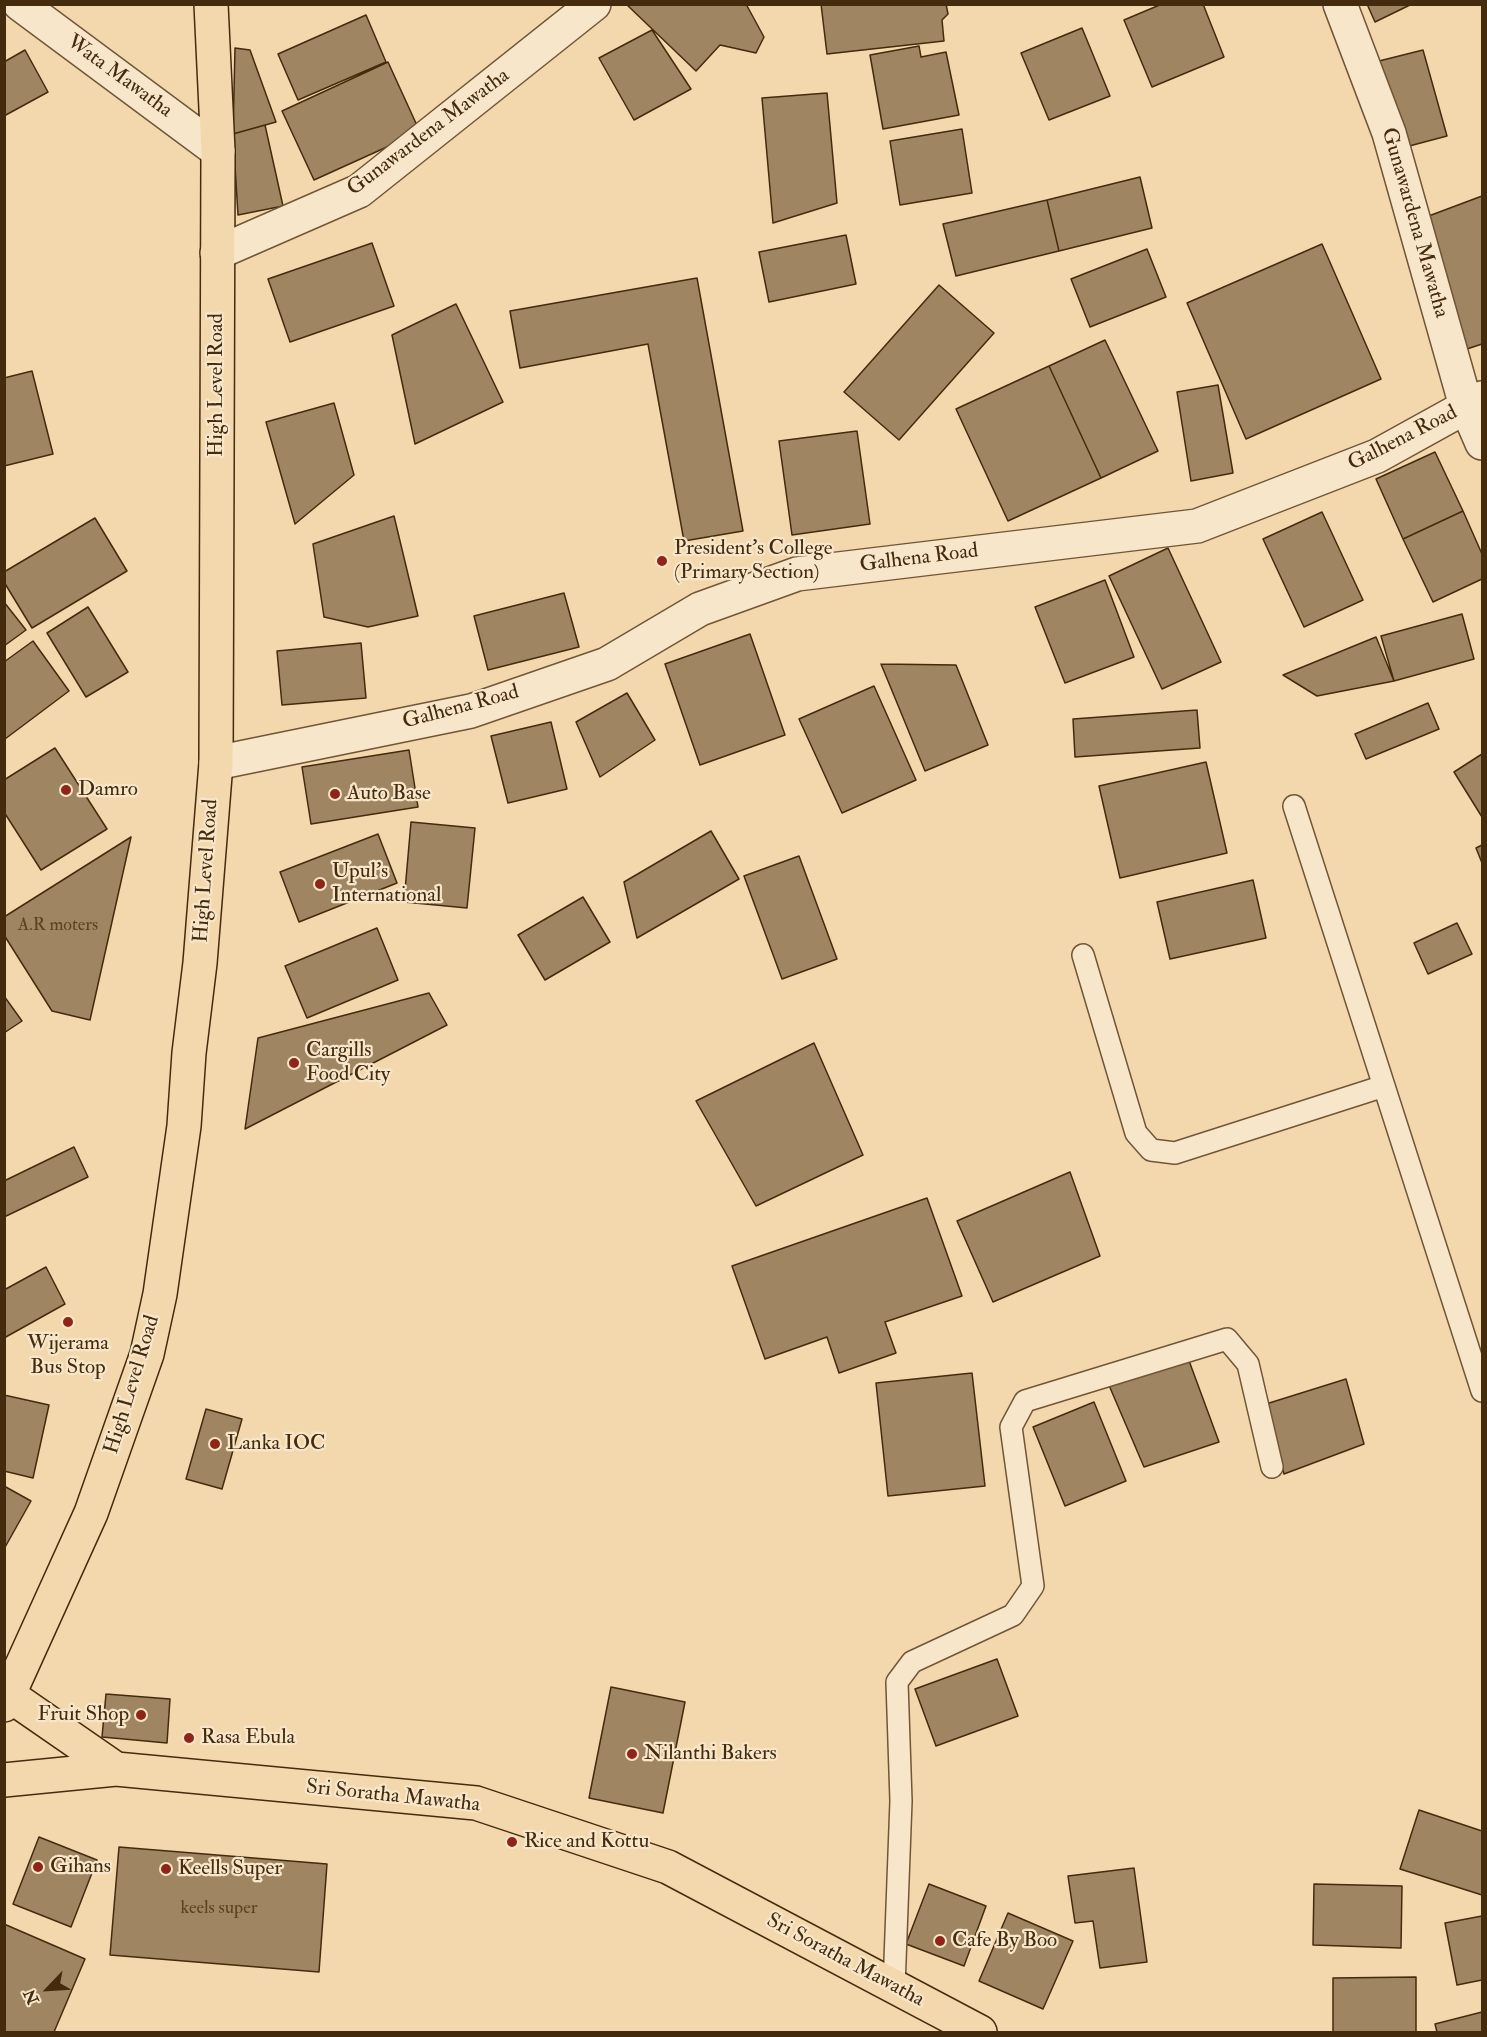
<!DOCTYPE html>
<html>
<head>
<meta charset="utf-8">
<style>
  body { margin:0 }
  #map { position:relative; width:1487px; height:2037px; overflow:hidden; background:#f3d8ae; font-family:"IM FELL Double Pica",serif }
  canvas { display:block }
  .frame { position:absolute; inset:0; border:6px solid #452b0e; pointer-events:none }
  .north { position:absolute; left:18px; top:1959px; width:60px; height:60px; -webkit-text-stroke:4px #f7e6ca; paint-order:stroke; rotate:245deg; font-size:16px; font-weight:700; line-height:24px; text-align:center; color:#452b0e }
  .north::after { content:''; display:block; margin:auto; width:21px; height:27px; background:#452b0e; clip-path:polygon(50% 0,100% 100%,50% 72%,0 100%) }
</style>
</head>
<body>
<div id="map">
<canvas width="1487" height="2037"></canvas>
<div class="frame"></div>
<div class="north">N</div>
</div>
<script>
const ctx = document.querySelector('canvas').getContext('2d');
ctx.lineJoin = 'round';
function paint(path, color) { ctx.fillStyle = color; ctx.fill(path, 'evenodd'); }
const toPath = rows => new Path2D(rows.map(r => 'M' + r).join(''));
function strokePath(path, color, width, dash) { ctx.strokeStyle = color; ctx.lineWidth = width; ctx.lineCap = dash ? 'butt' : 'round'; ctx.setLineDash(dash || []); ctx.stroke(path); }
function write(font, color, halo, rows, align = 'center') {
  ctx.font = font + ' "IM FELL Double Pica",serif'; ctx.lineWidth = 4.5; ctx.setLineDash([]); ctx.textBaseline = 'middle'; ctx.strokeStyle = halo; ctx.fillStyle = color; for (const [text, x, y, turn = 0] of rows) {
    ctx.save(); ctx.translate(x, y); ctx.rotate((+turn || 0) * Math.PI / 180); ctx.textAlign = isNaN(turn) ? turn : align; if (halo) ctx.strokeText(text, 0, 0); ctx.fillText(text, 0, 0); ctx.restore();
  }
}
const building = toPath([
  [626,4,746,4,764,37,756,53,720,45,696,71,626,4],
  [821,4,946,4,948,14,942,20,944,41,827,54,821,4],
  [1162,4,1203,4,1224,57,1152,87,1124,20,1162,4],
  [1367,4,1412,4,1375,22,1367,4],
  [366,15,386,62,298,100,278,54,366,15],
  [1082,28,1110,96,1049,120,1021,53,1082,28],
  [652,30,691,89,634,120,599,58,652,30],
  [919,46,921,57,946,52,959,115,883,129,870,55,919,46],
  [235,48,250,50,276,122,233,134,235,48],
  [25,50,48,92,4,116,4,62,25,50],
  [1423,50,1447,136,1398,149,1375,62,1423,50],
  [388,62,420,132,314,180,282,111,388,62],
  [827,93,837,203,773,223,762,98,827,93],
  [265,125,283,206,238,215,233,134,265,125],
  [962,129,972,193,900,205,890,141,962,129],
  [1140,177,1152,228,1059,251,1047,200,1140,177],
  [1482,196,1482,344,1467,349,1418,220,1482,196],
  [1047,200,1059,251,956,276,943,224,1047,200],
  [846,235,856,284,769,302,759,252,846,235],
  [372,243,394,306,290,342,268,279,372,243],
  [1322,244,1381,379,1246,439,1187,303,1322,244],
  [1147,249,1166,297,1090,327,1071,279,1147,249],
  [697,278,743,531,684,541,648,344,520,368,510,311,697,278],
  [939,285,994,333,899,440,844,392,939,285],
  [456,304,503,402,415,444,392,335,456,304],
  [1105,340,1158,451,1101,478,1049,366,1105,340],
  [1049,366,1101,478,1008,521,956,409,1049,366],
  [32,371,53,454,4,466,4,378,32,371],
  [1218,385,1233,473,1191,481,1177,392,1218,385],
  [334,403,354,475,295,524,266,422,334,403],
  [857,431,870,524,792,535,779,441,857,431],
  [1435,452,1463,511,1403,539,1376,479,1435,452],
  [1463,511,1482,554,1482,579,1433,602,1403,539,1463,511],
  [1322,512,1363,600,1304,627,1263,539,1322,512],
  [394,516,418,616,368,627,324,617,313,544,394,516],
  [95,518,127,571,32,628,4,582,4,572,95,518],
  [1168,548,1221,662,1162,689,1109,576,1168,548],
  [1105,580,1134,657,1065,683,1035,607,1105,580],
  [564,593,579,647,488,670,474,616,564,593],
  [4,602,26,630,4,646,4,602],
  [88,607,128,672,86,697,47,633,88,607],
  [1462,614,1474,659,1394,681,1381,636,1462,614],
  [750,634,785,735,700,765,665,664,750,634],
  [1376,637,1394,681,1317,696,1283,675,1376,637],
  [33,641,69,691,5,739,4,662,33,641],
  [361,643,366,698,282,705,277,651,361,643],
  [881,664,956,665,988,745,925,771,881,664],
  [874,686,916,780,842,813,799,719,874,686],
  [627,693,655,740,600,777,576,722,627,693],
  [1428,703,1439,729,1366,759,1355,734,1428,703],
  [1197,710,1200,748,1075,757,1073,719,1197,710],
  [551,722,567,789,508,803,491,736,551,722],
  [55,748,107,829,41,870,4,812,4,780,55,748],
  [409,750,418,807,311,824,302,767,409,750],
  [1482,754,1482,817,1454,772,1482,754],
  [1206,762,1227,853,1120,878,1099,786,1206,762],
  [411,822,475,828,467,908,404,902,411,822],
  [711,831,739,879,637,938,624,882,711,831],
  [378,834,397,883,299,922,280,872,378,834],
  [131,837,90,1020,52,1011,4,935,4,917,131,837],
  [1482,845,1482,863,1476,848,1482,845],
  [799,856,837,959,782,979,744,876,799,856],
  [1253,880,1266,938,1170,959,1157,902,1253,880],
  [583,897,610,942,545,980,518,935,583,897],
  [1457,923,1472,954,1428,974,1414,943,1457,923],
  [377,928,398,980,307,1018,285,966,377,928],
  [429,993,447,1025,245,1129,258,1038,429,993],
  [4,996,22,1021,4,1033,4,996],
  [814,1043,863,1155,756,1206,696,1101,814,1043],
  [74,1147,88,1177,4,1217,4,1181,74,1147],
  [1070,1172,1100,1256,993,1302,957,1221,1070,1172],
  [927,1198,962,1296,885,1322,896,1353,839,1373,827,1337,765,1359,732,1266,927,1198],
  [46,1267,65,1304,4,1338,4,1290,46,1267],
  [1188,1358,1219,1442,1144,1467,1108,1383,1188,1358],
  [972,1373,985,1486,888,1496,876,1383,972,1373],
  [1346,1379,1364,1444,1284,1474,1266,1404,1346,1379],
  [4,1395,49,1405,33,1478,4,1471,4,1395],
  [1094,1402,1126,1481,1065,1506,1033,1427,1094,1402],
  [206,1409,242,1419,222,1489,186,1479,206,1409],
  [4,1486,31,1501,4,1549,4,1486],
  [997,1659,1018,1716,936,1746,915,1689,997,1659],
  [611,1687,685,1702,663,1813,589,1798,611,1687],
  [106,1694,170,1699,167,1743,102,1737,106,1694],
  [1419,1810,1482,1831,1482,1895,1400,1869,1419,1810],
  [39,1837,97,1860,71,1927,13,1904,39,1837],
  [119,1847,327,1864,319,1972,110,1955,119,1847],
  [1134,1868,1147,1962,1100,1968,1093,1921,1075,1923,1068,1876,1134,1868],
  [929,1884,986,1906,964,1966,906,1944,929,1884],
  [1314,1884,1402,1886,1401,1948,1313,1945,1314,1884],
  [1008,1913,1073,1941,1043,2009,979,1981,1008,1913],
  [1482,1916,1482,1980,1457,1985,1445,1923,1482,1916],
  [4,1924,85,1959,54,2032,4,2032,4,1924],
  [1416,1977,1416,2032,1333,2032,1333,1978,1416,1977],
  [1482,2012,1482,2032,1437,2032,1435,2024,1482,2012]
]);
const service = toPath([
  [1294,806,1482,1391],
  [1083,955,1136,1133,1151,1150,1175,1153,1384,1086],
  [894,1987,901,1801,897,1682,912,1662,1013,1615,1033,1586,1011,1427,1025,1401,1227,1339,1248,1364,1272,1467]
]);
const minor = toPath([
  [20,4,218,151],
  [1340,4,1389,133,1466,406,1482,443],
  [217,253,359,191,594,4],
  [216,763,471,711,607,664,700,609,797,574,1197,526,1377,456,1482,398]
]);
const primary = toPath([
  [9,1695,116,1769],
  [4,1780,116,1769,476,1803,668,1867,980,2032]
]);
const trunk = toPath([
  [4,1705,91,1513,147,1354,160,1294,184,1126,189,1053,200,963,216,763,218,151,211,4]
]);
const markers = [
  [662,561,6,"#8f2418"],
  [66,790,6,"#8f2418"],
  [335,794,6,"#8f2418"],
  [320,884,6,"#8f2418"],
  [294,1063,6,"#8f2418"],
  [68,1322,6,"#8f2418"],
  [215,1444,6,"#8f2418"],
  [141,1715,6,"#8f2418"],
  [189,1738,6,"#8f2418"],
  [632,1754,6,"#8f2418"],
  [512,1842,6,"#8f2418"],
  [38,1867,6,"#8f2418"],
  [166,1869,6,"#8f2418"],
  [940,1941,6,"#8f2418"]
];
const numberNames = [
  ["A.R moters",58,926],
  ["keels super",219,1909]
];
const streetNames = [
  ["Wata Mawatha",119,77,36],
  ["Gunawardena Mawatha",429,133,-37],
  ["Gunawardena Mawatha",1414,223,74],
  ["High Level Road",217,385,-90],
  ["Galhena Road",1403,439,-27],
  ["Galhena Road",919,559,-7],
  ["Galhena Road",461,708,-15],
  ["High Level Road",207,871,-86],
  ["High Level Road",133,1385,-73],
  ["Sri Soratha Mawatha",393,1797,6],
  ["Sri Soratha Mawatha",845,1961,28]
];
const poiNames = [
  ["President's College",674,549],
  ["(Primary Section)",674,573],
  ["Damro",78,790],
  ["Auto Base",347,794],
  ["Upul's",332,872],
  ["International",332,896],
  ["Cargills",306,1051],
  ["Food City",306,1075],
  ["Wijerama",68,1344,"center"],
  ["Bus Stop",68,1368,"center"],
  ["Lanka IOC",227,1444],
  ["Fruit Shop",129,1715,"right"],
  ["Rasa Ebula",201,1738],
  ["Nilanthi Bakers",644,1754],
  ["Rice and Kottu",524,1842],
  ["Gihans",50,1867],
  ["Keells Super",178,1869],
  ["Cafe By Boo",952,1941]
];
paint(building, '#9f8561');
strokePath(building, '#452b0e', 1.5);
strokePath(service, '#705636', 24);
strokePath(minor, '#705636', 36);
strokePath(primary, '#452b0e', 36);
strokePath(trunk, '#452b0e', 36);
strokePath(service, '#f7e6ca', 21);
strokePath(minor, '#f7e6ca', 33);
strokePath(primary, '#f3d8ae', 33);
strokePath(trunk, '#f3d8ae', 33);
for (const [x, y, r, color] of markers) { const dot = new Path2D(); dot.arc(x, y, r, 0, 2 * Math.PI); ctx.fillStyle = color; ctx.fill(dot); strokePath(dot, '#f7e6ca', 2); }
write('18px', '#5c4223', null, numberNames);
write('21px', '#452b0e', '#f7e6ca', streetNames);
write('21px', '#452b0e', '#f7e6ca', poiNames, 'left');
</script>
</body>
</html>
